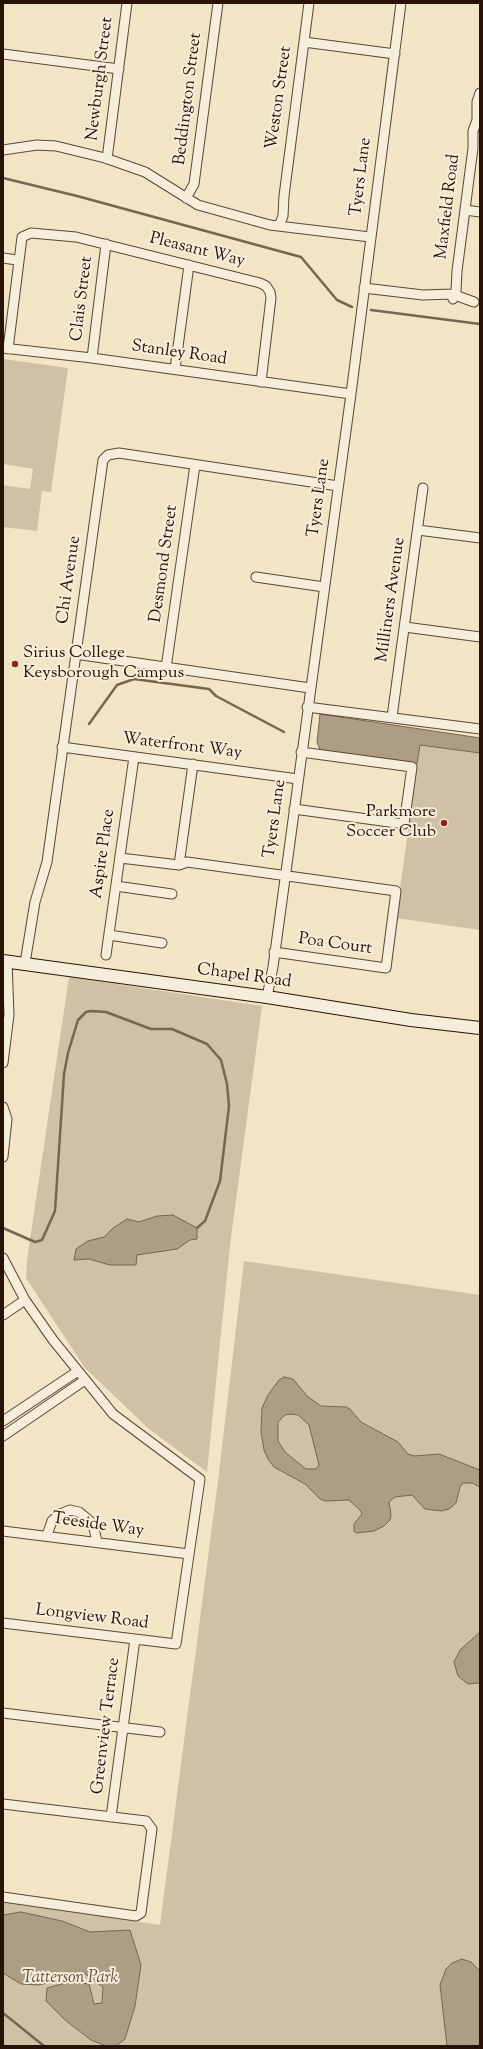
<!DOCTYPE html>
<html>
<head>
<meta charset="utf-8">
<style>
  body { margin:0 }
  #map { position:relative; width:483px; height:2049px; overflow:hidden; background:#f1e5c6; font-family:"Sorts Mill Goudy",serif }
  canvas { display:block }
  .frame { position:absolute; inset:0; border:4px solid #281204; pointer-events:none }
</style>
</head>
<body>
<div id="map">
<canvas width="483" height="2049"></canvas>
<div class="frame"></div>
</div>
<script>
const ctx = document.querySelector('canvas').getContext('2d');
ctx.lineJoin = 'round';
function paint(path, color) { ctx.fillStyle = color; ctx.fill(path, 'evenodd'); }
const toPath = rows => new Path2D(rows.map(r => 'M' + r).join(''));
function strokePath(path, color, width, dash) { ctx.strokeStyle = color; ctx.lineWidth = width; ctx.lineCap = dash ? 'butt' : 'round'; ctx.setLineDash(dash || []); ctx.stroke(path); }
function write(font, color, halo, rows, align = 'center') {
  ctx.font = font + ' "Sorts Mill Goudy",serif'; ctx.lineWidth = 4; ctx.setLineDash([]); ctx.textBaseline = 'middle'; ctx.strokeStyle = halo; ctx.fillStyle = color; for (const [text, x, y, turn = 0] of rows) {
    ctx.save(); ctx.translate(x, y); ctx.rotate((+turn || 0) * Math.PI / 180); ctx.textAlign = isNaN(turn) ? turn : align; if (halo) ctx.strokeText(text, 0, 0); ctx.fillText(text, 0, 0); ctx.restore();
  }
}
const green = toPath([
  [3,359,68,368,51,492,42,491,37,531,3,527,3,485,30,489,33,469,3,464],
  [420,745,480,753,480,930,396,918],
  [69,977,262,1006,230,1245,207,1472,149,1429,85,1368,26,1278,27,1260],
  [244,1261,480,1295,480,2046,3,2046,3,1901,160,1925,218,1481]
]);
const water = toPath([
  [320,714,480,738,480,753,420,745,417,764,320,750,317,742,320,714],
  [173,1215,197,1228,197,1239,190,1240,177,1249,137,1255,136,1265,110,1265,89,1259,74,1260,76,1249,88,1241,104,1237,113,1228,127,1219,139,1222,157,1216,173,1215],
  [284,1377,293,1379,307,1396,321,1406,346,1407,350,1409,361,1422,398,1442,408,1454,414,1456,439,1454,480,1470,480,1487,472,1483,463,1483,460,1487,456,1503,449,1509,441,1511,425,1509,412,1495,395,1497,389,1502,391,1515,390,1520,384,1526,374,1531,356,1533,354,1531,354,1524,362,1514,360,1510,349,1500,325,1501,320,1499,305,1484,274,1467,268,1459,264,1450,261,1432,262,1408,268,1395,279,1380,284,1377],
  [291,1414,298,1415,309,1425,319,1465,316,1469,306,1469,285,1452,278,1441,278,1422,285,1415,291,1414],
  [480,1632,480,1683,468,1684,458,1676,454,1662,460,1650,480,1632],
  [21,1912,62,1921,90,1932,130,1930,141,1965,135,2006,125,2039,116,2046,106,2046,91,2040,65,2020,46,2001,47,1988,69,1982,89,1984,94,2004,102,2003,103,1987,84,1973,39,1985,21,1984,3,1973,3,1915,21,1912],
  [462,1959,471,1962,480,1971,480,2046,447,2046,440,1985,446,1969,452,1963,462,1959]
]);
const stream = toPath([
  [3,178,77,196,301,257,337,300,352,307],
  [371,310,480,324],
  [89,724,117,685,134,679,209,689,216,696,284,732],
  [3,1228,35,1242,42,1240,55,1211,64,1074,68,1053,78,1020,86,1012,91,1011,106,1012,151,1029,172,1029,207,1044,221,1060,227,1084,229,1106,220,1181,205,1221,197,1228],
  [3,2013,44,2046]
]);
const street = toPath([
  [304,42,395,54],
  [3,54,119,69],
  [3,150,37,145,56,146,105,158,145,172,198,205,270,225,370,237],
  [107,159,127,3],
  [186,198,194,184,218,3],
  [465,210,480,212],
  [279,226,283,216,284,196,309,3],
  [3,258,17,260],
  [364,288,423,295,452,294,474,302],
  [453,299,456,291,457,271,473,148,473,131,477,120,477,102,480,93],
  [3,348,92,358,351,394],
  [8,349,22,237,31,233,76,237,260,283,266,286,270,292,271,298,261,382],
  [92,358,106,244],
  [175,369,189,265],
  [418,530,480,538],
  [256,577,324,587],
  [405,627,480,637],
  [75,654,310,688],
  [166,668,195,465],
  [307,707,480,729],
  [392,717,423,488],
  [62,747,298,779],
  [294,809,404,824,412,767,301,752],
  [120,858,179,865,187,862,396,891,386,968,274,952],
  [179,865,193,764],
  [116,886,172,894],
  [109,935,162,943],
  [106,955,134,757],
  [25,963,35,902,47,862,103,460,108,455,119,453,338,486],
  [267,997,273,967,351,394,401,3],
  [3,1063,9,1015,7,961],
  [3,1107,7,1119,3,1157],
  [3,1258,25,1300,53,1340,113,1414,200,1479,176,1644,3,1623],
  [3,1315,25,1300],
  [3,1421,78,1371],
  [3,1436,85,1380],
  [3,1531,189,1554],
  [47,1535,52,1521,60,1514,70,1510,79,1512,90,1521,94,1528,97,1542],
  [3,1713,160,1732],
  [3,1804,146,1821,152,1829,141,1913,136,1916,3,1897],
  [111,1817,135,1639]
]);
const secondary = toPath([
  [3,961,267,997,411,1020,480,1028]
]);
const markers = [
  [15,664,4,"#8f2418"],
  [444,823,4,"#8f2418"]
];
const streetNames = [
  ["Newburgh Street",101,79,-83],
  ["Weston Street",280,98,-82],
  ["Beddington Street",189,99,-83],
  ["Tyers Lane",362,177,-83],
  ["Maxfield Road",449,207,-83],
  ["Pleasant Way",197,251,14],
  ["Clais Street",83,299,-83],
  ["Stanley Road",179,354,8],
  ["Tyers Lane",320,498,-82],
  ["Desmond Street",165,564,-82],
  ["Chi Avenue",70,580,-82],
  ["Milliners Avenue",392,600,-82],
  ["Waterfront Way",182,747,7],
  ["Tyers Lane",276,819,-82],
  ["Aspire Place",104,854,-82],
  ["Poa Court",335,945,8],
  ["Chapel Road",244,977,8],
  ["Teeside Way",98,1526,8],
  ["Longview Road",92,1618,7],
  ["Greenview Terrace",107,1726,-83]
];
const poiNames = [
  ["Sirius College",23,654],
  ["Keysborough Campus",23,674],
  ["Parkmore",436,813,"right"],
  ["Soccer Club",436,833,"right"]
];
const parkNames = [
  ["Tatterson Park",70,1979]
];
paint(green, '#cfc1a5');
paint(water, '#ad9d84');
strokePath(water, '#786551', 1);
strokePath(stream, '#786551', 2.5);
strokePath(street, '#5a4734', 11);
strokePath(secondary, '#281204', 14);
strokePath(street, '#f6eeda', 9);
strokePath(secondary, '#f6eeda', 12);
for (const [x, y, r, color] of markers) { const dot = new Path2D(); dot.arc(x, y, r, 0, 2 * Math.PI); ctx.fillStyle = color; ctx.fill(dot); strokePath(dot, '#f6eeda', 1.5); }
write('17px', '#281204', '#f6eeda', streetNames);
write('17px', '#281204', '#f6eeda', poiNames, 'left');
write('italic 17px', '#624f3c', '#f6eeda', parkNames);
</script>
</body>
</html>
